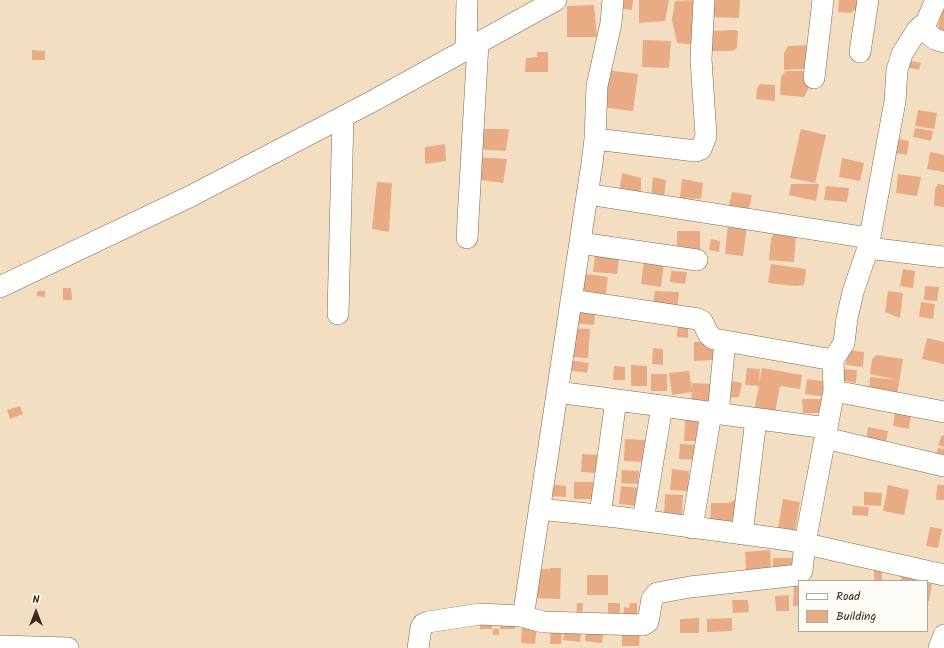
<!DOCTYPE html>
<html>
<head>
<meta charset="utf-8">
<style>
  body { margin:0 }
  #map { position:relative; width:944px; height:648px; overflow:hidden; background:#f3dec1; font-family:Kalam,sans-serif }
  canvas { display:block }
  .legend { position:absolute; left:798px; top:580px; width:130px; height:52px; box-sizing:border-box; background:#fdfcf7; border:1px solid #afa8a0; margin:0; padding:5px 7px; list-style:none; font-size:12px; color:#3b2a1e }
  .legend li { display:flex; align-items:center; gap:8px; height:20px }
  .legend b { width:20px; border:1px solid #afa8a0 }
  .north { position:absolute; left:16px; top:592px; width:40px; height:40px; -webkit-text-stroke:3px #fdfcf7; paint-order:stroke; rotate:0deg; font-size:11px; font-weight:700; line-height:16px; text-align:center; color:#3b2a1e }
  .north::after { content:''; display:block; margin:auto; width:14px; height:18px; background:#3b2a1e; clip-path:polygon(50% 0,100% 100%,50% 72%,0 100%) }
</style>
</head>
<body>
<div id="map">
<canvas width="944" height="648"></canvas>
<ul class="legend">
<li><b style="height:5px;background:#fff"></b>Road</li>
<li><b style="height:11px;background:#e8ab84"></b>Building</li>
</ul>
<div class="north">N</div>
</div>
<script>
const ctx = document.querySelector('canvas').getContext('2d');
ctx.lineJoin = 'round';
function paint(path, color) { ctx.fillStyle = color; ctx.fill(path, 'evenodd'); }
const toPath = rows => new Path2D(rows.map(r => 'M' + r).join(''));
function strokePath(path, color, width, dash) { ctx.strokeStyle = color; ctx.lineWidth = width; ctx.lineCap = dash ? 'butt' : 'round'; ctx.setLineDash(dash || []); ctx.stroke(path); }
const building = toPath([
  [614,0,633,0,632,10,614,8],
  [639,0,669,0,665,21,639,23],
  [696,0,696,45,677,43,672,20,675,1],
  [711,0,740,0,739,18,711,17],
  [839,0,863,0,856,10,850,13,838,12],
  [944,2,944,41,935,39],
  [594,5,597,37,567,37,567,6],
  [735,30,738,31,737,48,733,51,708,51,709,31],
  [643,40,671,41,669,68,642,67],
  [808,45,809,67,804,69,784,70,784,53,788,46],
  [32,50,45,51,45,60,32,60],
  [537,52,548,52,548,72,525,72,526,58,537,57],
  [902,59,921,63,919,70,901,66],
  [606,70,638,74,633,111,601,107],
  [786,71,810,71,810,86,804,97,780,95,781,76],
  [760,84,775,85,775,101,756,99,757,88],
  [918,110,937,113,934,129,915,126],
  [915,128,933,131,931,141,913,137],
  [477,129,509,129,506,151,474,149],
  [801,129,826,135,815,183,790,178],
  [888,137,909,141,907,155,885,151],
  [445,144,446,161,425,164,425,147],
  [930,152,944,155,944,172,927,169],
  [475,157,507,159,503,183,474,179],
  [842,158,864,163,860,181,839,177],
  [622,173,641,178,641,196,619,193],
  [898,174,921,177,917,196,896,193],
  [653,177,666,180,664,199,651,199],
  [682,179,703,183,701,199,680,198],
  [377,182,392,183,389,232,372,229],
  [791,184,819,184,816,201,789,195],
  [938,184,944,185,944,207,934,206,935,189],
  [826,186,849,188,847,202,824,200],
  [732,192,752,195,747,218,727,215],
  [728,224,747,226,743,256,725,254],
  [677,231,700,231,700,250,677,250],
  [774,233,796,235,794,262,769,260,771,239],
  [711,239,720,241,719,252,709,250],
  [595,256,619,259,617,274,593,272],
  [644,260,664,262,661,287,641,284],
  [771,264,806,269,804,285,796,286,768,283],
  [903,269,915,271,913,288,900,286],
  [671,271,687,272,685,284,670,282],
  [579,273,608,277,605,301,576,297],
  [925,286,939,287,937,301,924,300],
  [63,288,71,288,72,300,63,300],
  [37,291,45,291,45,297,37,296],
  [655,291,679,292,677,312,652,309],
  [888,291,903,293,900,318,885,312],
  [921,302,935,304,933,319,919,317],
  [573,303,596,305,594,325,571,323],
  [678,322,688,322,688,338,677,337],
  [569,328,590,329,588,358,567,357],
  [927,338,944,342,944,364,922,359],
  [694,342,715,342,715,360,694,361],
  [653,348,663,349,663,365,652,364],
  [847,350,864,352,863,367,846,365],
  [877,355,903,359,897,395,869,392,870,377,897,380,870,374,872,359],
  [570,360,589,363,587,373,569,370],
  [631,365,647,366,647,386,631,386],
  [614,366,625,367,625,380,613,380],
  [747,368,760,369,759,384,762,368,802,375,800,389,780,386,775,413,754,410,759,386,745,385],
  [841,369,857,370,856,383,840,380],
  [689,371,692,390,692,383,711,384,710,401,691,400,692,392,672,395,669,373],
  [651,374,667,374,667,391,651,391],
  [807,379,828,382,826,397,805,394],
  [725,380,742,383,739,397,724,398],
  [802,399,825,399,823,413,803,413],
  [896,405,912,408,909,429,893,426],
  [20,406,23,414,10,419,7,410],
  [685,420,698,420,697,441,684,441],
  [868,427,888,431,885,447,866,443],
  [942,435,944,436,944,447,938,445],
  [625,439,647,440,645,462,624,461],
  [680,444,696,445,695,460,679,459],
  [938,448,944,449,944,461,935,458],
  [582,454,599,455,598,473,581,472],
  [672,469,689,471,688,491,670,490],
  [622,470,639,471,638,484,621,483],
  [574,482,593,482,593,499,574,499],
  [548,484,566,486,566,497,548,496],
  [888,485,909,490,904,515,883,511],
  [937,485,944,485,944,500,936,500],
  [621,486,640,488,638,506,619,504],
  [864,492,882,493,881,506,864,505],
  [665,494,683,495,682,517,664,516],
  [738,498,735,516,731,527,710,526,711,503,729,503],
  [783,499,800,502,794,537,777,534],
  [853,506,869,507,868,516,852,515],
  [930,527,942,529,938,548,926,546],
  [770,550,771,572,746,574,745,552],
  [773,558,792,558,792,574,773,573],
  [550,568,561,568,560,599,535,598,537,569,550,569],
  [874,570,882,571,882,581,874,581],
  [902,574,914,575,914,581,901,581],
  [587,575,608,575,608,595,587,595],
  [794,582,799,582,799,606,793,606],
  [927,583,932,584,929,601,927,601],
  [789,595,789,611,776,611,775,596],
  [732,600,748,600,749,612,733,613],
  [577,603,583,603,582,618,576,618],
  [608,603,620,603,620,619,608,619],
  [630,603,637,603,637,620,623,620,624,607,629,608],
  [480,616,492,617,492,629,480,629],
  [500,618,515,618,515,629,500,629],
  [699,618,699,633,680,633,680,619],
  [732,618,732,631,707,632,707,619],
  [566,623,582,625,580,642,563,640],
  [522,625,537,627,535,644,521,643],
  [586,626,604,628,602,643,585,641],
  [551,628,562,629,561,644,550,644],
  [493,629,499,629,499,635,493,635],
  [622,632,640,632,639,646,622,646]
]);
const minor = toPath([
  [936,0,925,25,927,33,935,39,944,42],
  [466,49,467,0],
  [860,52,868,0],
  [814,78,823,0],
  [595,139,696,151,701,149,706,136,701,59,704,0],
  [587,194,869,238],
  [467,238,478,43],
  [580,243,697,260],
  [868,248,944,257],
  [0,287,191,196,373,101,556,0],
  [571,300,698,319,702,321,709,335,714,339,833,360],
  [338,314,343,117],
  [834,391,944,412],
  [557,392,827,428],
  [718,414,725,341],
  [825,438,944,466],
  [539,509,617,517,789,540,944,575],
  [600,515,616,400],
  [643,521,662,406],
  [692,528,711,413],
  [742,534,756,419],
  [521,616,543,622,643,625,648,622,652,599,657,593,690,587,798,575,802,571,805,543,834,391,833,360,844,343,847,318,853,292,868,248,895,101,897,70,902,54,917,30,926,22],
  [0,646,68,648],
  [418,648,421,628,423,624,428,622,480,614,521,616,524,611,592,163,595,139,597,86,611,23,613,0],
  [939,648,944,635]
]);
paint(building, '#e8ab84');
strokePath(minor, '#7b6957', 22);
strokePath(minor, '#fff', 21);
</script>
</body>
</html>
